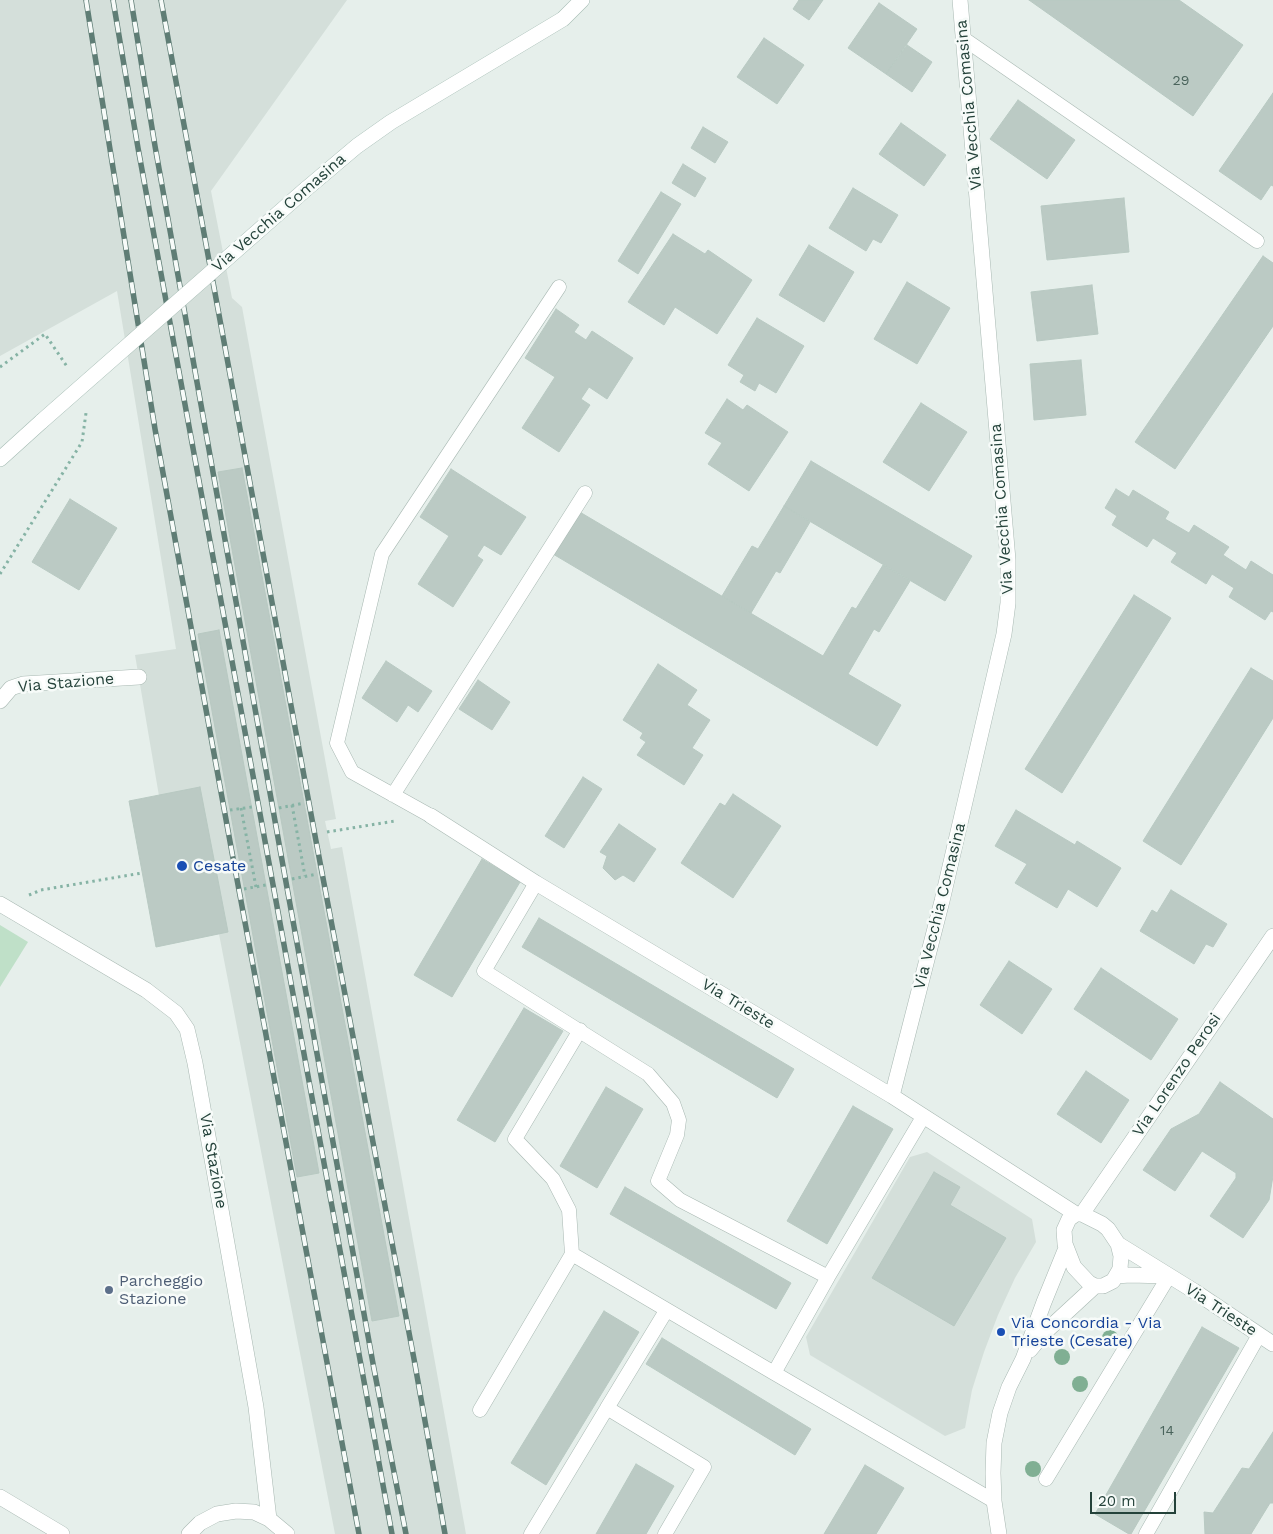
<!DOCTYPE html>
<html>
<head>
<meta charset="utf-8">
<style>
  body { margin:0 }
  #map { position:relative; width:1273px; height:1534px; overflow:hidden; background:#e6efeb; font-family:"Work Sans",sans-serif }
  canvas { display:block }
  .scale { position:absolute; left:1090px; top:1492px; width:86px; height:22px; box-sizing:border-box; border:2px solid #24423a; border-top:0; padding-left:6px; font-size:15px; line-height:18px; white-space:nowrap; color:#24423a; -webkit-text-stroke:4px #f7fbf9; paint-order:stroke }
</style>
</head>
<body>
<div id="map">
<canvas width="1273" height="1534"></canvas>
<div class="scale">20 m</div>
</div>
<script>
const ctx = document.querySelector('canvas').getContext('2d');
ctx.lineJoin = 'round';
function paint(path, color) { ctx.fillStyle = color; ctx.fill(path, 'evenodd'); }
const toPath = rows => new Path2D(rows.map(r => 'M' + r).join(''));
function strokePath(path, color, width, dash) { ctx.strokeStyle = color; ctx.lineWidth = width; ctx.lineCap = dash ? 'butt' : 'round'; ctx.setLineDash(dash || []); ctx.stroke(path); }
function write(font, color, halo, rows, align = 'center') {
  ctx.font = font + ' "Work Sans",sans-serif'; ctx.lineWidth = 5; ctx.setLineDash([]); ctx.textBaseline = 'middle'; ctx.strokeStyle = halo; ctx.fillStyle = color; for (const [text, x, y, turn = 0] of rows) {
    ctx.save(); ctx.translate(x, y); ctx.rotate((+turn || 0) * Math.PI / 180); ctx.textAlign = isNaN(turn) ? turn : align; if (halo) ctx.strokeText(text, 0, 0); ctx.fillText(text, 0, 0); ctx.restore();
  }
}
const built = toPath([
  [0,0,347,0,211,191,232,298,242,307,336,819,325,821,331,849,342,847,466,1534,335,1534,219,934,156,947,129,801,159,796,135,655,176,649,117,291,0,356],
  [927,1152,1032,1219,1036,1242,1015,1278,998,1315,984,1352,972,1390,965,1428,945,1436,810,1355,806,1337,910,1157]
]);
const green = toPath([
  [0,925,28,942,0,987]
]);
const building = toPath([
  [799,0,823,0,809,20,793,9,799,0],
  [1029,0,1179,0,1243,45,1193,116,1029,0],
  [879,3,917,29,886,74,848,48,879,3],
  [764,38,804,65,777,104,737,77,764,38],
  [907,45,932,62,912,92,886,74,907,45],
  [1273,93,1273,186,1271,185,1261,200,1219,171,1273,93],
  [1018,100,1075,140,1047,179,990,139,1018,100],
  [901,123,946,155,924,186,879,154,901,123],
  [703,127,728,142,715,163,691,148,703,127],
  [683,164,706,178,695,197,672,183,683,164],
  [853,188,898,215,881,243,873,239,866,251,829,228,853,188],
  [661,192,681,204,638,274,618,261,661,192],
  [1124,198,1129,252,1047,260,1041,206,1124,198],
  [673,234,705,254,708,250,752,280,717,334,675,307,664,325,628,302,673,234],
  [809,245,854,272,824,322,779,295,809,245],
  [1263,256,1273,263,1273,326,1175,469,1135,442,1263,256],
  [907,282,950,308,917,364,874,339,907,282],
  [1092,285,1098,334,1037,341,1031,292,1092,285],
  [556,309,579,325,574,332,586,340,592,331,633,358,607,399,589,387,581,399,590,405,559,452,522,428,555,377,525,358,556,309],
  [757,318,804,346,776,393,759,383,755,391,740,382,744,375,728,365,757,318],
  [1081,360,1086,415,1034,420,1030,364,1081,360],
  [727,399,743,410,747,405,788,432,749,491,708,464,722,443,705,433,727,399],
  [921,403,967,432,929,491,883,462,921,403],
  [811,461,972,556,945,601,784,506,811,461],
  [242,468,399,1316,372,1321,218,472,242,468],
  [451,469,526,517,501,555,484,545,477,556,483,560,453,607,418,584,449,536,420,517,451,469],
  [1116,489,1129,497,1133,490,1169,512,1165,519,1189,533,1194,525,1229,547,1223,555,1246,570,1251,561,1273,575,1273,612,1271,611,1265,620,1229,597,1234,588,1212,574,1206,584,1171,562,1177,553,1153,538,1147,547,1112,525,1117,516,1105,508,1116,489],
  [70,499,117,528,79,590,32,562,70,499],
  [784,506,810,522,780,573,776,571,751,613,722,596,752,546,758,549,784,506],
  [578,511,823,656,852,607,856,609,883,565,910,581,879,632,874,629,848,674,901,705,877,746,553,554,578,511],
  [1134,595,1171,618,1062,793,1025,769,1134,595],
  [219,630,319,1173,297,1177,198,634,219,630],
  [386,661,432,691,418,712,408,705,397,722,362,698,386,661],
  [658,664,697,690,687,705,710,720,692,748,703,755,684,785,637,755,646,742,640,738,643,733,623,720,658,664],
  [1251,668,1273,681,1273,718,1181,865,1143,841,1251,668],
  [478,680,510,702,492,730,459,709,478,680],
  [583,777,602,789,564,848,545,836,583,777],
  [200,787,228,932,156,947,129,801,200,787],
  [733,794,781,826,733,898,681,863,720,803,725,806,733,794],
  [1016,810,1075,845,1077,841,1121,868,1097,907,1068,889,1057,908,1015,883,1027,864,995,846,1016,810],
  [619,824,656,849,634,882,623,875,615,880,603,868,607,856,600,852,619,824],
  [482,859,520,882,452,997,414,975,482,859],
  [1171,890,1227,924,1213,947,1206,944,1194,964,1140,931,1152,910,1157,913,1171,890],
  [539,918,794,1069,777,1098,522,947,539,918],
  [1009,961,1052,989,1022,1034,980,1005,1009,961],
  [1101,968,1178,1019,1151,1060,1074,1009,1101,968],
  [524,1008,563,1031,495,1142,457,1120,524,1008],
  [1086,1071,1129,1100,1101,1143,1057,1114,1086,1071],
  [1220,1082,1273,1119,1273,1176,1269,1200,1243,1238,1210,1216,1236,1178,1236,1173,1202,1151,1175,1191,1143,1170,1171,1129,1199,1114,1220,1082],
  [606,1087,643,1109,597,1188,560,1166,606,1087],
  [853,1106,893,1129,827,1244,787,1221,853,1106],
  [934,1172,960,1187,950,1205,1006,1238,954,1326,872,1278,934,1172],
  [625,1187,791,1283,776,1309,610,1214,625,1187],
  [604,1311,639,1332,546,1485,511,1463,604,1311],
  [1202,1327,1239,1348,1131,1534,1129,1534,1095,1514,1202,1327],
  [662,1338,811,1429,795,1455,646,1364,662,1338],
  [1273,1432,1273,1503,1270,1503,1251,1534,1205,1534,1204,1512,1213,1513,1242,1468,1249,1469,1273,1432],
  [636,1464,674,1486,646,1534,596,1534,636,1464],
  [865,1465,904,1488,876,1534,824,1534,865,1465]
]);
const path = toPath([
  [0,367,45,334,68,368],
  [0,574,82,442,86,413],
  [292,805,305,876],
  [241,808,256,887],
  [279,808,304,803],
  [230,810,252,807],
  [327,832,395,821],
  [292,879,317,874],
  [244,889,266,885],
  [29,895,41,890,142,873]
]);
const lane = toPath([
  [964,39,1257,241],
  [393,795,585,493],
  [431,816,352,772,337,743,382,554,559,287],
  [536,883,484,971,648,1074,673,1103,679,1120,677,1135,658,1181,680,1200,828,1277],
  [580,1030,515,1139,553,1179,569,1210,572,1254,774,1373],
  [923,1117,828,1277,774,1373,994,1501],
  [480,1410,572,1254],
  [1046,1479,1169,1276],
  [531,1534,607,1408],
  [665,1534,704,1467,607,1408,666,1311],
  [1146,1534,1259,1335]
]);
const street = toPath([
  [0,701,11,688,23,684,139,677],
  [431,816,536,883,892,1096,1076,1214],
  [0,904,146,990,176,1013,187,1029,195,1063,256,1407,269,1519],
  [892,1096,942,901,1004,634,1008,603,1008,560,960,0],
  [1076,1214,1082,1214,1102,1224,1108,1229,1118,1244,1121,1256,1120,1269,1113,1281,1103,1286,1095,1286,1089,1283,1074,1267,1065,1244,1064,1230,1069,1219,1076,1214],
  [1082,1214,1273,936],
  [1118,1244,1194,1291,1273,1344],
  [1116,1276,1130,1275,1167,1276],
  [1030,1350,1043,1334,1095,1286],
  [0,1497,62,1534],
  [189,1534,200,1523,217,1514,236,1511,254,1512,269,1519,287,1534],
  [999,1534,994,1501,993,1473,994,1443,1000,1413,1009,1387,1023,1359,1044,1302,1066,1248]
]);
const secondary = toPath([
  [306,189,357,146,391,122,563,19,582,0],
  [0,459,42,421]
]);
const rail = toPath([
  [86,0,155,429,233,858,359,1534],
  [113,0,138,148,392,1534],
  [131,0,155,146,280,849,374,1369,406,1534],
  [161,0,316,841,414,1359,445,1534]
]);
const secondaryBridge = toPath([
  [42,421,306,189]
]);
const trees = [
  [1110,1338],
  [1062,1357],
  [1080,1384],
  [1033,1469]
];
const markers = [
  [182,866,6,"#1a4fb4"],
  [109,1290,5,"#5c6f8a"],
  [1001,1332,5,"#1a4fb4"]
];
const numberNames = [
  ["29",1181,81],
  ["14",1167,1431]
];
const streetNames = [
  ["Via Vecchia Comasina",969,105,-95],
  ["Via Vecchia Comasina",279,213,-41],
  ["Via Vecchia Comasina",1002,509,-94],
  ["Via Stazione",66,683,-5],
  ["Via Vecchia Comasina",940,906,-76],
  ["Via Trieste",738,1004,31],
  ["Via Lorenzo Perosi",1177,1075,-56],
  ["Via Stazione",213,1161,80],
  ["Via Trieste",1221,1310,33]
];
const transitNames = [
  ["Cesate",193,866],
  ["Via Concordia - Via",1011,1323],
  ["Trieste (Cesate)",1011,1341]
];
const serviceNames = [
  ["Parcheggio",119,1281],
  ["Stazione",119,1299]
];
paint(built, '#d4dfda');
paint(green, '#bfe0c8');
paint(building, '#bbcac4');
strokePath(building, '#b8c9c2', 1);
strokePath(lane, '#a8b8b2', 15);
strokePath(street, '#a8b8b2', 16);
strokePath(secondary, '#a4bbb3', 16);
strokePath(path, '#86b3a5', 3, [2.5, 4]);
strokePath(lane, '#fff', 14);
strokePath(street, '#fff', 15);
strokePath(secondary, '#fff', 15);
strokePath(rail, '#5f7d75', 5.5);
strokePath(rail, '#f7fbf9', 4, [11]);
strokePath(secondaryBridge, '#a4bbb3', 16, []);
strokePath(secondaryBridge, '#fff', 15);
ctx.fillStyle = '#80af93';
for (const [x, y] of trees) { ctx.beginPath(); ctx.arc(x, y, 8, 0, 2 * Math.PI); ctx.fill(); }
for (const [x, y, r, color] of markers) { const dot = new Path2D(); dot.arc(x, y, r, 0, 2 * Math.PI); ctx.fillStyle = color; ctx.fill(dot); strokePath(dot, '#f7fbf9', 2); }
write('14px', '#4a645c', null, numberNames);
write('16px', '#24423a', '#f7fbf9', streetNames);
write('16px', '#164399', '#f7fbf9', transitNames, 'left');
write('16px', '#4e5e75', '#f7fbf9', serviceNames, 'left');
</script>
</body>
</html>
